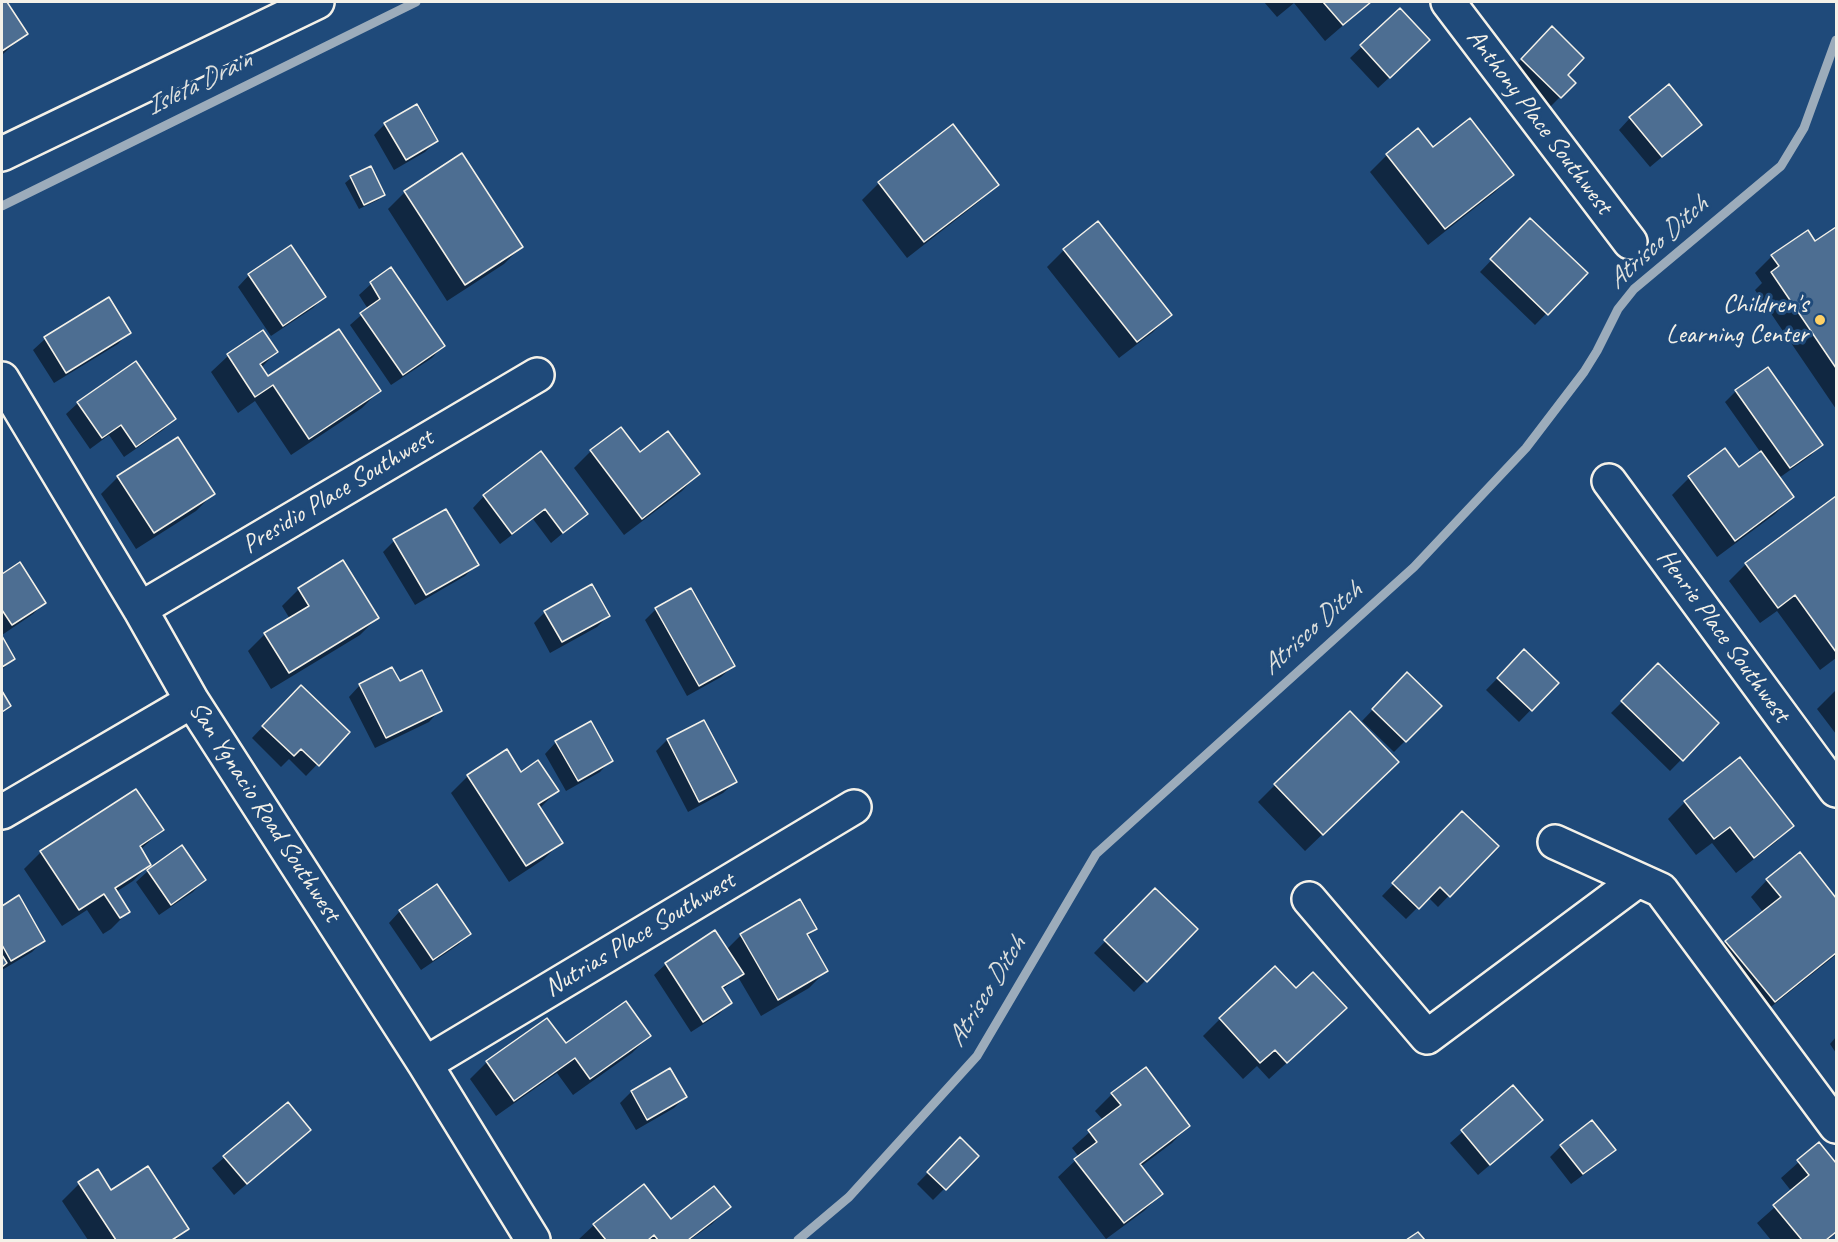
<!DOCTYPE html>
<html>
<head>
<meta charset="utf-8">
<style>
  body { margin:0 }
  #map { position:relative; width:1838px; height:1242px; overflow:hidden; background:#1f4a7a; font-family:Caveat,sans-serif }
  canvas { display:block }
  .frame { position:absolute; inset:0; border:3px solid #f4f1e8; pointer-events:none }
</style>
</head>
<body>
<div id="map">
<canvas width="1838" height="1242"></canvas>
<div class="frame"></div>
</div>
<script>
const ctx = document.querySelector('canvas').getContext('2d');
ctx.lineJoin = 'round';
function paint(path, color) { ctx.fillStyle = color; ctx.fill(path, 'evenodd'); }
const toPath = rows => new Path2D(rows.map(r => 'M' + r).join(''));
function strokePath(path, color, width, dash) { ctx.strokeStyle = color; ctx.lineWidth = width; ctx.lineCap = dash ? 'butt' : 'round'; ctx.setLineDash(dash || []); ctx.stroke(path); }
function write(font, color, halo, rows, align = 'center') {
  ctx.font = font + ' Caveat,sans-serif'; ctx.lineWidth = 6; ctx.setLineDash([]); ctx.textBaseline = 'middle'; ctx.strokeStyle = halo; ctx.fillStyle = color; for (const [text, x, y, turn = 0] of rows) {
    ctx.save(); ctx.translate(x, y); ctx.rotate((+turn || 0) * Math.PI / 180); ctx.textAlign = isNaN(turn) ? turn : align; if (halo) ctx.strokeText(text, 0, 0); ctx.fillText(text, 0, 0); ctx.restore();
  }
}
const shadow = toPath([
  [2,2,5,2,26,33,2,55],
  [1264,2,1370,2,1325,41,1294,3,1277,17],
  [1400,10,1417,52,1378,88,1350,58],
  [1552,29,1566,75,1574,83,1549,108,1510,71],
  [1630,118,1700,125,1650,167,1619,130],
  [385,124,436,141,425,152,394,170,374,135],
  [953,126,997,184,980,201,907,258,862,200,879,183],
  [1432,149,1512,175,1495,192,1428,245,1370,172,1387,155],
  [351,178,383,195,378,200,359,209,345,183],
  [405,192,521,247,504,264,447,301,388,209],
  [1530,220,1586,273,1535,325,1480,272],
  [1836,229,1836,409,1755,290,1762,283,1755,273,1772,256,1815,243],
  [291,247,324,297,313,308,271,336,238,287,249,275],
  [1064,250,1170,315,1153,332,1119,358,1047,267],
  [391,270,443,346,432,358,391,385,350,325,368,309,359,295,371,284],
  [109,299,129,332,118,344,54,383,33,350,45,339],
  [263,332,276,352,261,368,267,378,379,391,362,408,291,455,255,401,238,413,211,372,228,356],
  [1736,391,1821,445,1810,456,1779,478,1792,497,1775,514,1717,557,1672,495,1689,478,1725,450,1739,469,1761,453,1725,402],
  [78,403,175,419,163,430,124,457,109,435,90,449,66,414],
  [620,429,639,454,698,474,682,491,624,535,574,468,591,451],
  [540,453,586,514,551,543,533,519,500,544,473,508,484,496],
  [118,477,213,494,196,511,136,549,101,494],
  [1836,498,1836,658,1820,670,1777,611,1760,623,1729,581,1746,564],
  [394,541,477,564,465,576,415,605,383,552],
  [19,564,44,603,33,614,2,635,2,576],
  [299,589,377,618,360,635,271,689,248,651,265,634,290,619,282,606],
  [656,609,733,666,721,677,687,696,645,620],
  [545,612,608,616,597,627,550,653,534,623],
  [2,639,13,658,2,670],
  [1524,651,1557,683,1519,722,1486,690],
  [1658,666,1717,723,1670,771,1611,713],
  [1407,674,1440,706,1394,752,1362,721],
  [360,685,440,710,429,722,375,748,349,697],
  [1836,690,1836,734,1817,709],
  [290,698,348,732,306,776,289,759,281,767,252,738],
  [667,740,735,782,723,793,688,812,656,751],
  [556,742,611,760,600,772,566,791,545,754],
  [506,751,521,774,557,791,539,809,561,842,544,859,509,882,451,793,468,776],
  [1380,779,1305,851,1258,802,1275,785],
  [1685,802,1792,826,1776,842,1736,873,1712,843,1696,855,1668,819],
  [1462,813,1497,846,1438,907,1428,897,1406,919,1382,896],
  [162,830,140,850,150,864,133,881,116,892,128,912,111,929,103,934,87,910,62,926,24,869,41,852],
  [1799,854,1836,901,1836,955,1757,1018,1709,959,1726,942,1763,912,1751,897,1767,880],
  [148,871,204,880,193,892,159,915,136,882],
  [1155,890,1196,929,1134,992,1094,953],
  [18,897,44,940,32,952,2,970,2,907],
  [400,911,469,934,458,945,421,970,389,923],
  [815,929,807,937,826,971,809,988,761,1016,738,977,722,990,730,1003,719,1014,691,1032,654,975,666,964,726,950,741,935],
  [1220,1019,1328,1025,1269,1079,1257,1066,1243,1079,1203,1036],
  [649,1036,632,1053,573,1095,557,1073,496,1116,470,1079,487,1062,566,1046],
  [1836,1037,1836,1053,1830,1044],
  [669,1070,685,1097,674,1108,636,1130,620,1103,631,1092],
  [1513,1087,1530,1131,1478,1175,1450,1143],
  [1112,1094,1188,1126,1172,1143,1140,1167,1161,1194,1144,1211,1106,1239,1058,1177,1079,1157,1072,1148,1103,1120,1095,1111],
  [287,1104,309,1130,234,1195,212,1168],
  [960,1140,977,1156,933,1200,917,1184],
  [1819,1144,1836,1166,1836,1233,1828,1240,1771,1240,1757,1223,1792,1192,1781,1178],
  [1561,1146,1614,1149,1602,1161,1571,1184,1550,1157],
  [79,1184,111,1192,187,1229,176,1240,88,1240,62,1201],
  [729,1207,712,1224,690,1240,578,1240,594,1225,671,1221]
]);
const stream = toPath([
  [2,206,416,2],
  [798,1240,849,1197,977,1056,1096,854,1414,567,1526,448,1584,372,1597,351,1618,309,1634,289,1781,166,1804,128,1836,40]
]);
const building = toPath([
  [2,2,7,2,28,34,2,51,2,2],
  [1323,2,1371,2,1343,25,1323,2],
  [1400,8,1430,40,1390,78,1360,45,1400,8],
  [1552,26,1584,58,1568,75,1576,83,1561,98,1521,59,1552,26],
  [1669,84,1702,125,1662,157,1629,117,1669,84],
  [417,104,438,141,406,160,384,123,417,104],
  [1470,118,1514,175,1445,229,1386,154,1418,128,1433,147,1470,118],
  [953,124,999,185,924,242,878,182,953,124],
  [462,153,523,247,465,285,404,191,462,153],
  [371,166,385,195,364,205,350,176,371,166],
  [1530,218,1588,273,1548,315,1490,259,1530,218],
  [1098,221,1172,315,1137,342,1063,249,1098,221],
  [1836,227,1836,368,1771,272,1779,266,1771,255,1808,230,1815,241,1836,227],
  [291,245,326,297,283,326,248,274,291,245],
  [391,267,445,346,403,375,360,313,380,299,370,282,391,267],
  [109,297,131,333,66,373,44,337,109,297],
  [339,329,381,391,309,439,273,385,255,397,227,354,263,330,278,352,260,364,268,376,339,329],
  [136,361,176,419,136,447,121,425,102,438,77,402,136,361],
  [1768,367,1823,445,1790,468,1735,390,1768,367],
  [621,427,640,452,668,431,700,474,642,519,590,450,621,427],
  [178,437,215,494,154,533,117,476,178,437],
  [1725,448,1739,467,1761,451,1794,497,1735,541,1688,476,1725,448],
  [541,451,588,514,563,533,545,509,512,534,483,495,541,451],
  [1836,496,1836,652,1795,595,1778,608,1745,563,1836,496],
  [446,509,479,565,426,595,393,539,446,509],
  [343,560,379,618,289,673,264,633,309,606,298,588,343,560],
  [20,562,46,603,12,625,2,610,2,574,20,562],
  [592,584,610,616,562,642,544,611,592,584],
  [691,588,735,666,699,686,655,608,691,588],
  [2,636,15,659,2,667,2,636],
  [1524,649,1559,683,1532,711,1497,678,1524,649],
  [1658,663,1719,723,1683,761,1621,701,1658,663],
  [392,667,400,681,422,670,442,711,386,738,359,684,392,667],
  [1407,672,1442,706,1406,742,1372,709,1407,672],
  [301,685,350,732,319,766,301,749,294,756,262,726,301,685],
  [2,691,11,706,2,712,2,691],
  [1350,711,1399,762,1323,835,1274,784,1350,711],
  [704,720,737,782,699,802,667,739,704,720],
  [591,721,613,761,578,781,555,741,591,721],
  [507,749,521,772,538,760,559,791,538,804,563,843,526,866,467,775,507,749],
  [1740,757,1794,826,1754,858,1730,827,1714,839,1684,801,1740,757],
  [136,789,164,830,140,846,151,865,115,888,130,912,120,918,104,894,79,910,40,851,136,789],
  [1462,811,1499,846,1450,897,1440,887,1419,909,1392,883,1462,811],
  [182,845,206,880,171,905,147,870,182,845],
  [1800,852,1836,898,1836,953,1775,1002,1725,941,1781,897,1766,879,1800,852],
  [437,884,471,934,433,960,399,910,437,884],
  [1155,888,1198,929,1147,982,1104,940,1155,888],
  [19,895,45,941,11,961,2,945,2,906,19,895],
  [800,899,817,929,807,934,828,971,778,1000,740,934,800,899],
  [715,930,744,974,722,987,732,1003,703,1022,665,963,715,930],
  [2,955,7,963,2,967,2,955],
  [1275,966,1296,988,1313,972,1347,1008,1287,1063,1275,1050,1260,1063,1219,1018,1275,966],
  [626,1001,651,1036,590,1079,575,1058,514,1101,486,1061,547,1018,566,1043,626,1001],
  [1146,1067,1190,1126,1140,1164,1163,1194,1124,1223,1074,1159,1097,1142,1088,1130,1121,1105,1111,1093,1146,1067],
  [670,1068,687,1097,647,1120,631,1091,670,1068],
  [1513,1085,1543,1120,1490,1165,1461,1130,1513,1085],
  [288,1102,311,1130,247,1184,223,1156,288,1102],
  [1592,1120,1616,1150,1583,1174,1560,1145,1592,1120],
  [960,1137,979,1156,946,1190,927,1172,960,1137],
  [1819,1142,1836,1163,1836,1232,1826,1240,1802,1240,1773,1205,1809,1175,1797,1160,1819,1142],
  [148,1166,189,1229,172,1240,116,1240,78,1182,98,1169,111,1190,148,1166],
  [644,1184,671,1219,714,1186,731,1207,688,1240,658,1240,654,1235,648,1240,606,1240,593,1224,644,1184],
  [1418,1232,1425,1240,1406,1240,1418,1232]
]);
const minor = toPath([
  [1448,2,1630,242],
  [2,154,317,2],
  [2,379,140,609,192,701,425,1064,533,1240],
  [1609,481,1836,790],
  [140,609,537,375],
  [2,812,192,701],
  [1555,842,1661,890,1836,1126],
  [1309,899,1427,1037,1638,880],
  [425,1064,854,807]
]);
const markers = [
  [1820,320,6,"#ffd166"]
];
const streetNames = [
  ["Anthony Place Southwest",1539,122,53],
  ["Presidio Place Southwest",338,492,-31],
  ["Henrie Place Southwest",1723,636,54],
  ["San Ygnacio Road Southwest",264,812,57],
  ["Nutrias Place Southwest",640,935,-31]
];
const poiNames = [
  ["Children's",1808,305],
  ["Learning Center",1808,335]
];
const waterNames = [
  ["Isleta Drain",199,84,-26],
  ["Atrisco Ditch",1658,243,-42],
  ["Atrisco Ditch",1312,629,-42],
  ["Atrisco Ditch",987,992,-58]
];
paint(shadow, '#0007');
strokePath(stream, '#9cacbb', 9);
paint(building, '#4d6e92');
strokePath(building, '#f4f1e8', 1.5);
strokePath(minor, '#f4f1e8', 38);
strokePath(minor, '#1f4a7a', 33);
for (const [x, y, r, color] of markers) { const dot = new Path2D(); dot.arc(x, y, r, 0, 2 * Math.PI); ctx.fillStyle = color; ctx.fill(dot); strokePath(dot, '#1f4a7a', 2); }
write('26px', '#f4f1e8', '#1f4a7a', streetNames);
write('26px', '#f4f1e8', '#1f4a7a', poiNames, 'right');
write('italic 27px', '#dee0dd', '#1f4a7a', waterNames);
</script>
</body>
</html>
